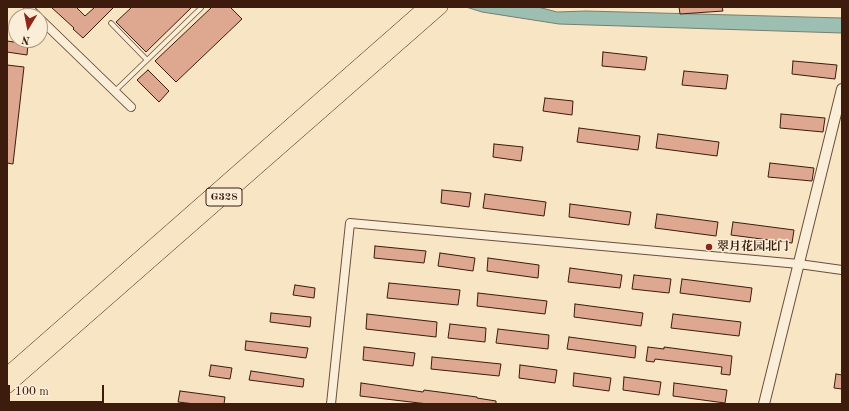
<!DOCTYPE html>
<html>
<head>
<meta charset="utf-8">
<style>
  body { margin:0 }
  #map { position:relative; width:849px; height:411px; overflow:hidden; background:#f7e5c4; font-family:"Old Standard TT",serif }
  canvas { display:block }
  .frame { position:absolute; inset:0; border:8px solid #3d1b0d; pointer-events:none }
  .north { position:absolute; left:8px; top:8px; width:40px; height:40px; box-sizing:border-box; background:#faeed9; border:1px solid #ae9a87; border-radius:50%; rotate:190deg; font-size:11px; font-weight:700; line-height:16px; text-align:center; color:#3d1b0d }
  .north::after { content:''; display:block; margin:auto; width:14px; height:18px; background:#8f2418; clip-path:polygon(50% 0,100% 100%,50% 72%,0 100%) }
  .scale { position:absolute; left:8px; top:385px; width:96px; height:18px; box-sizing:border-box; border:2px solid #3d1b0d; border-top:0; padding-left:5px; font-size:12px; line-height:14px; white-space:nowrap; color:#3d1b0d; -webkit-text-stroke:3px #faeed9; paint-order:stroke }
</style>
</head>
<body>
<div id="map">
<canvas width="849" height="411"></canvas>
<div class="frame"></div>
<div class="north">N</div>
<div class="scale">100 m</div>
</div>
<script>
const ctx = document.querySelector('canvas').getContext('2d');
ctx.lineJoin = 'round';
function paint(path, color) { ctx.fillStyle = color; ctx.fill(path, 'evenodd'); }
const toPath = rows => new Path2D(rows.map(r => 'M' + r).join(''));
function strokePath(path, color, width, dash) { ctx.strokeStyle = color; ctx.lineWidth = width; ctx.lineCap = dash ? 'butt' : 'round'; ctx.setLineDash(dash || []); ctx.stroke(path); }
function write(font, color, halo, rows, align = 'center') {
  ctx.font = font + ' "Old Standard TT","Noto Serif SC",serif'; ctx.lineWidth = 3; ctx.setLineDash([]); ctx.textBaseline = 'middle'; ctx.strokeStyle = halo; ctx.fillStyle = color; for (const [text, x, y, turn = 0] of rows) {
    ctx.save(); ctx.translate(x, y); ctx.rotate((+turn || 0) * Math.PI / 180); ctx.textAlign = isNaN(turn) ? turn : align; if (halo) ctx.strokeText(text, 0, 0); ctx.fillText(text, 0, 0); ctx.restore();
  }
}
const water = toPath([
  [466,7,538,7,557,12,586,11,842,18,842,33,559,24,482,12,466,7]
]);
const building = toPath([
  [51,7,76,7,85,16,95,7,114,7,83,38,73,29,74,28,51,7],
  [132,7,192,7,146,52,116,22,132,7],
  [212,7,230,7,242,19,176,82,155,61,212,7],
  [679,7,722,7,723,11,680,14,679,7],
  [7,41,28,44,27,55,7,52,7,41],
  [603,52,647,57,645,70,602,66,603,52],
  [793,61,837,65,835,79,792,74,793,61],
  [7,65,24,67,13,164,7,163,7,65],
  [148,70,169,91,159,102,137,80,148,70],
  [684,71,728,75,726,89,682,85,684,71],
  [545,98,573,101,572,115,543,111,545,98],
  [781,114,825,118,823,132,780,128,781,114],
  [579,128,640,136,638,150,577,142,579,128],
  [658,134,719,142,717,156,656,148,658,134],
  [494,144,523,147,521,161,493,157,494,144],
  [770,163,814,168,812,181,768,177,770,163],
  [442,190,471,193,469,207,441,203,442,190],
  [485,194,546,202,544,216,483,208,485,194],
  [570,204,631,212,629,225,569,217,570,204],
  [657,214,718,222,716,236,655,228,657,214],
  [733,222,794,230,792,243,731,235,733,222],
  [375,246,426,251,424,263,374,258,375,246],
  [440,253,475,258,473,271,438,266,440,253],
  [488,258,539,265,538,278,487,271,488,258],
  [570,268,622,275,620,288,568,282,570,268],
  [634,275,671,279,669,293,632,289,634,275],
  [682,279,752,288,750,302,680,293,682,279],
  [389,283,460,290,458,305,387,298,389,283],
  [295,285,315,288,314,298,293,295,295,285],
  [478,293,547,301,545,314,477,306,478,293],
  [575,304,643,313,641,326,574,317,575,304],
  [271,313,311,317,310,327,270,322,271,313],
  [367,314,437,322,436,337,366,329,367,314],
  [673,314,741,322,739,336,671,328,673,314],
  [450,324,486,328,485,342,448,338,450,324],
  [498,329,549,335,548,349,496,343,498,329],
  [569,337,636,346,635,358,567,349,569,337],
  [246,341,308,348,306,358,245,350,246,341],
  [364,347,415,353,413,366,363,360,364,347],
  [648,347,664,349,664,347,732,356,730,375,721,374,722,367,655,359,654,362,646,361,648,347],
  [432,357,501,364,499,376,431,369,432,357],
  [211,365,232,368,230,379,209,376,211,365],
  [520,365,557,370,555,383,519,378,520,365],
  [251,371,304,379,303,387,249,380,251,371],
  [574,373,611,378,609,391,573,386,574,373],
  [836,374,842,375,842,389,834,388,836,374],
  [624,377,661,382,659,395,623,390,624,377],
  [361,383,423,392,424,390,477,397,477,398,496,401,496,404,428,404,360,396,361,383],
  [674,383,727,390,725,403,673,396,674,383],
  [180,391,225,397,224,404,195,404,178,402,180,391]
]);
const service = toPath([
  [111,23,147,60],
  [115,91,201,8]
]);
const minor = toPath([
  [28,7,37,16],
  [40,19,131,107],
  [331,404,350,223,799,264,842,270]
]);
const tertiary = toPath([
  [764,404,842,89]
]);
const trunk = toPath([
  [7,374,425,7],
  [7,387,441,7]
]);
const markers = [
  [709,247,4,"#8f2418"]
];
const shields = [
  [224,197,36]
];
const shieldNames = [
  ["G328",224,197]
];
const poiNames = [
  ["翠月花园北门",717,247]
];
paint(water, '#9dbfb2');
strokePath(water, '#777d70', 1);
paint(building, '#dea790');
strokePath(building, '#3d1b0d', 1);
strokePath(service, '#6c4e3b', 5.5);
strokePath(minor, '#6c4e3b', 10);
strokePath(tertiary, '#6c4e3b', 12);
strokePath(trunk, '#3d1b0d', 14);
strokePath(service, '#faeed9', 4);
strokePath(minor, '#faeed9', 8);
strokePath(tertiary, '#faeed9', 10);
strokePath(trunk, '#f7e5c4', 13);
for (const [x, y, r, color] of markers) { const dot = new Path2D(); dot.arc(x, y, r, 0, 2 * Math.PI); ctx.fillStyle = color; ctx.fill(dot); strokePath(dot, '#faeed9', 1.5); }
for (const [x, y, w] of shields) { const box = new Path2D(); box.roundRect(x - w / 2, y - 9, w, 18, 3); ctx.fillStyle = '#faeed9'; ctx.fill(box); strokePath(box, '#3d1b0d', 1); }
write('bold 11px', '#3d1b0d', null, shieldNames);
write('bold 12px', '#3d1b0d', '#faeed9', poiNames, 'left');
</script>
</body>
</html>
